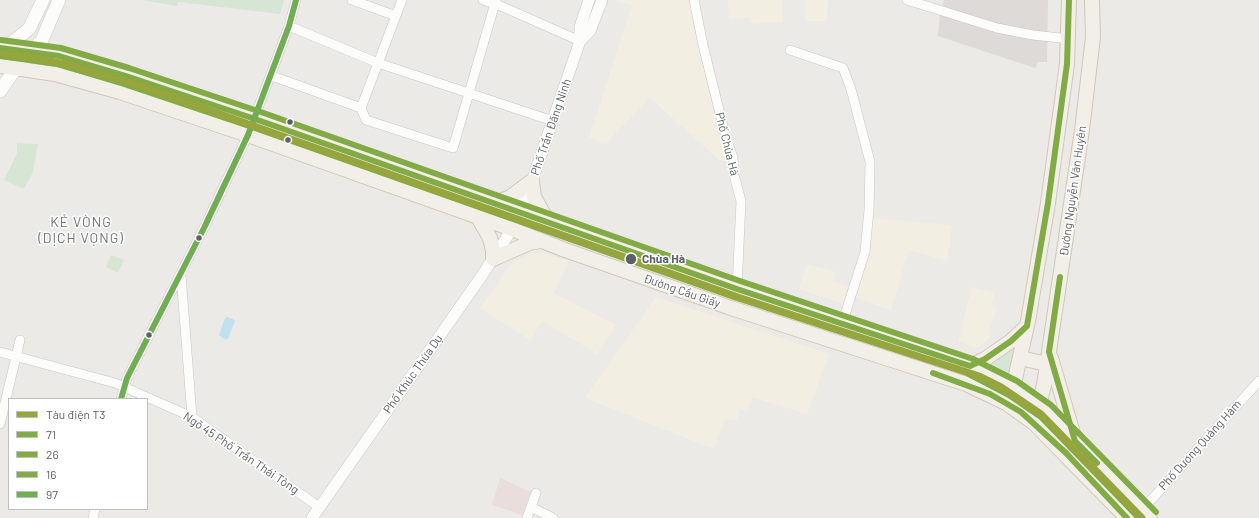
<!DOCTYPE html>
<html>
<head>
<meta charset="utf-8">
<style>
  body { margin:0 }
  #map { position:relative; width:1259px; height:518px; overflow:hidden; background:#ebeae7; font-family:Barlow,sans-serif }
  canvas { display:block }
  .legend { position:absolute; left:8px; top:398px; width:140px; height:112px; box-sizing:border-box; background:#fff; border:1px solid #bebfc1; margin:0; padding:5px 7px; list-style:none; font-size:12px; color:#5d6064 }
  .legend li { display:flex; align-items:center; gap:8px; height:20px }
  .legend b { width:20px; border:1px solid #bebfc1 }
</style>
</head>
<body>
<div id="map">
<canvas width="1259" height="518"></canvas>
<ul class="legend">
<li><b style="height:5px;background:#97a53e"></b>Tàu điện T3</li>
<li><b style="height:5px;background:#83ab45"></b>71</li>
<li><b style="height:5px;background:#83ab45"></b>26</li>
<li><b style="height:5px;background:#83ab45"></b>16</li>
<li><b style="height:5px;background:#71ad52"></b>97</li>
</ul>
</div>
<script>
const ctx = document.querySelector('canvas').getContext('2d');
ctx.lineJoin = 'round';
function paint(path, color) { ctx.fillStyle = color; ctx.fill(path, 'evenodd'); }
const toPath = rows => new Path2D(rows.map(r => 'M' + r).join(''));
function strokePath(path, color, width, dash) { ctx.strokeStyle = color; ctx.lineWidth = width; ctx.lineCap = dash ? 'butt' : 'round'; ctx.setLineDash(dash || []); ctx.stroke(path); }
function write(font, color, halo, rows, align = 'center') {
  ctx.font = font + ' Barlow,sans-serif'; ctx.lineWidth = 3; ctx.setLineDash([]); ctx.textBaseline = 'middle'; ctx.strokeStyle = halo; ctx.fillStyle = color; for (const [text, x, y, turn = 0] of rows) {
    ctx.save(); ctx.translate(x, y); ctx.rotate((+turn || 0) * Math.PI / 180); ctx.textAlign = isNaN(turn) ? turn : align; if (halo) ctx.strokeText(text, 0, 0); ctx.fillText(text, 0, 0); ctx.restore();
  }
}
const commercial = toPath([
  [617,0,690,0,727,159,719,160,650,98,606,143,589,137,632,6,617,1],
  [728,0,782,0,783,22,751,23,750,18,729,19],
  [805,0,828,0,827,21,805,21],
  [870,218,952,225,947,261,909,250,891,310,853,297],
  [542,252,569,262,553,293,616,325,597,354,542,321,530,340,480,308,512,263,531,253],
  [807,264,836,272,833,282,852,288,847,305,799,289],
  [972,287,995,293,991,307,996,309,988,335,991,336,977,348,958,341],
  [656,297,829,354,807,414,752,397,747,412,740,409,737,419,724,420,714,449,585,398]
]);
const education = toPath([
  [944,0,1048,0,1047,62,1038,62,1035,68,938,36,940,14]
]);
const medical = toPath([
  [500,478,531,492,522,515,492,505]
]);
const green = toPath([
  [141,0,284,0,280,14,178,2,177,6],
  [17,143,38,144,33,172,24,189,4,180,17,153],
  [111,255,124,260,118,273,106,267],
  [1015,345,1008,377,989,366]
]);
const water = toPath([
  [227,317,233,319,235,321,228,339,225,340,219,335,225,318]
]);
const minor = toPath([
  [352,0,396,16],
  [483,0,496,4,580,41],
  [694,0,703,45,725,134,733,158,734,175,741,201,737,289],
  [907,0,997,28,1033,35,1069,39],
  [289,26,378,63,553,121],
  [790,50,843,68,851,89,870,162,869,210,865,252,842,324],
  [272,76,361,108,366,120,453,148,496,0],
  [361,108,402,0],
  [181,275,192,417],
  [0,352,115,383,192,417,319,507],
  [121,399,127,378,204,228,248,135,289,26,296,0],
  [0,424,20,340],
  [531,507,553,518],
  [1142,510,1259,381],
  [93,518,95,509],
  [527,518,536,493]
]);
const tertiary = toPath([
  [580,41,590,31,602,0],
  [312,518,481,277,512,229,532,181,580,41,580,27,589,0]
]);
const secondary = toPath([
  [0,52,29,29,43,0],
  [0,91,16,68,42,40,59,0]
]);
const primary = toPath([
  [0,48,59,56,126,76,255,119,737,289,970,366,1013,388,1046,411,1150,518],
  [0,66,55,74,120,92,248,135,512,229,565,250,731,308,966,384,1006,403,1034,423,1127,518],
  [532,181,534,197,548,222],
  [493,203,509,198,532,181],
  [478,217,490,238,493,250,493,259],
  [493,259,529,243,540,241],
  [1020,358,1047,364],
  [1051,358,1075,440],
  [970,366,985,359,1011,341,1027,326],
  [1013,388,1028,321,1048,203,1067,64,1069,0],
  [1039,405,1044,385,1082,130,1093,37,1092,0]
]);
const bus1 = toPath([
  [0,48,59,56,126,76,255,119,737,289,970,366,985,359,1011,341,1027,326,1048,203,1067,64,1069,0],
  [1060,277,1049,352,1075,441,1097,463],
  [933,373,990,394,1021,412,1066,453,1127,518]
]);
const bus2 = toPath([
  [0,56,57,64,124,84,252,127,734,297,967,373,1009,395,1041,417,1139,518]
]);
const bus3 = toPath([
  [1,40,61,48,129,68,258,111,740,281,973,359,1017,381,1051,405,1156,512]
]);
const bus4 = toPath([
  [121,399,127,378,204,228,248,135,289,26,296,0]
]);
const metro1 = toPath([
  [0,54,30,57,70,65,141,86,738,297,979,376,1001,387,1041,414,1142,518]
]);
const markers = [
  [290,122,3.5,"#5d6064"],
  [288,140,3.5,"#5d6064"],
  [199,238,3.5,"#5d6064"],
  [631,259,6,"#5d6064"],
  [149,335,3.5,"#5d6064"]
];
const streetNames = [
  ["Phố Trần Đăng Ninh",551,127,-71],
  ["Phố Chùa Hà",727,144,76],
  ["Đường Nguyễn Văn Huyên",1073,191,-82],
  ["Đường Cầu Giấy",682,291,19],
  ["Phố Khúc Thừa Dụ",413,374,-55],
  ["Phố Dương Quảng Hàm",1200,445,-48],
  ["Ngõ 45 Phố Trần Thái Tông",241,453,34]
];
const stopNames = [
  ["Chùa Hà",642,259]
];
const quarterNames = [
  ["KẺ VÒNG",81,222],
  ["(DỊCH VỌNG)",81,238]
];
paint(commercial, '#f3eee2');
paint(education, '#dddad7');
paint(medical, '#eadedd');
paint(green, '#d7e6d4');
paint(water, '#bfe1f2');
strokePath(minor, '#c6c6c6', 10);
strokePath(tertiary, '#c6c6c6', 12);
strokePath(secondary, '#c8c8c8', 14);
strokePath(primary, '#d1c7b8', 16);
strokePath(minor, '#fcfcfb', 9);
strokePath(tertiary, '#fcfcfb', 11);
strokePath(secondary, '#fcfcfb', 13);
strokePath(primary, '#f2efe9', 14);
strokePath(bus1, '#83ab45', 6);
strokePath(bus2, '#83ab45', 6);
strokePath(bus3, '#83ab45', 6);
strokePath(bus4, '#71ad52', 6);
strokePath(metro1, '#97a53e', 7);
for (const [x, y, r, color] of markers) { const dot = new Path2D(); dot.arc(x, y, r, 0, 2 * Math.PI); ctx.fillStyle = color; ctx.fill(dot); strokePath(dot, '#fff', 1.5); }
write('12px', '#5d6064', '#fff', streetNames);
write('bold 12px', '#5d6064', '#fff', stopNames, 'left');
ctx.letterSpacing = '1px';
write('14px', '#6e7276', '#fff', quarterNames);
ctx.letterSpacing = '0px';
</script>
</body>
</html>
